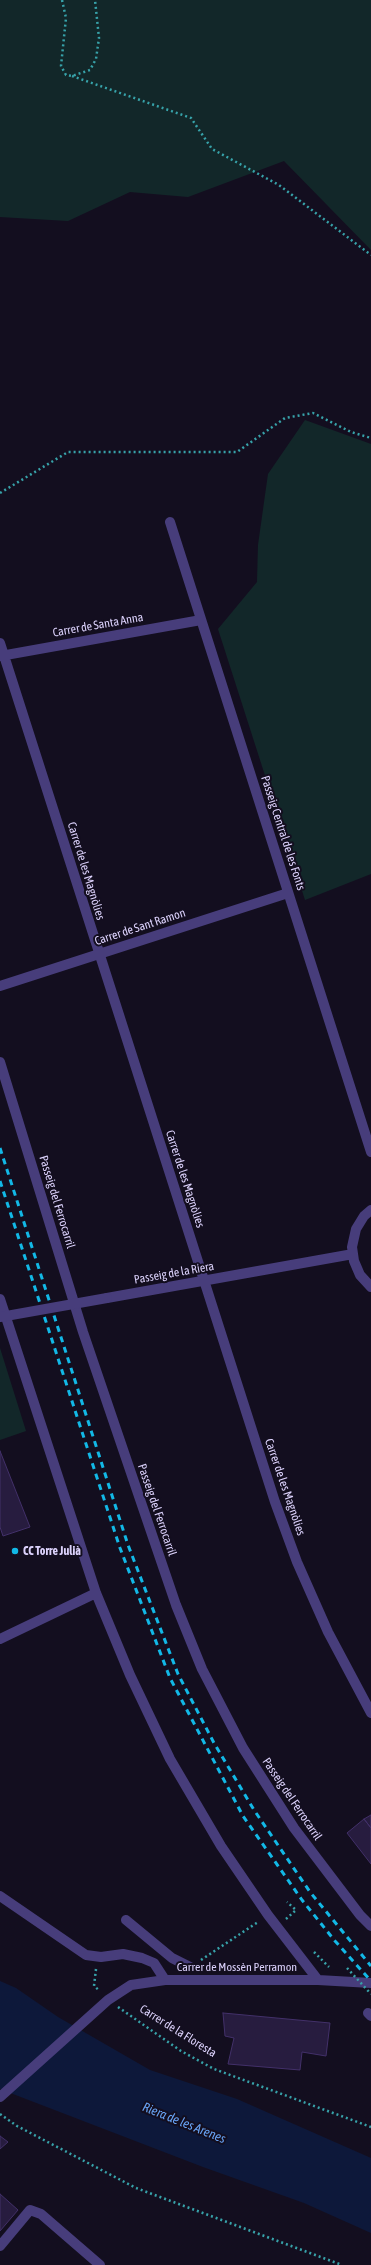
<!DOCTYPE html>
<html>
<head>
<meta charset="utf-8">
<style>
  body { margin:0 }
  canvas { display:block; background:#130e1f }
</style>
</head>
<body>
<canvas width="371" height="2265"></canvas>
<script>
const ctx = document.querySelector('canvas').getContext('2d');
ctx.lineJoin = 'round';
function paint(path, color) { ctx.fillStyle = color; ctx.fill(path, 'evenodd'); }
const toPath = rows => new Path2D(rows.map(r => 'M' + r).join(''));
function strokePath(path, color, width, dash) { ctx.strokeStyle = color; ctx.lineWidth = width; ctx.lineCap = dash ? 'butt' : 'round'; ctx.setLineDash(dash || []); ctx.stroke(path); }
function write(font, color, halo, rows, align = 'center') {
  ctx.font = font + ' "Asap Condensed",sans-serif'; ctx.lineWidth = 4; ctx.setLineDash([]); ctx.textBaseline = 'middle'; ctx.strokeStyle = halo; ctx.fillStyle = color; for (const [text, x, y, turn = 0] of rows) {
    ctx.save(); ctx.translate(x, y); ctx.rotate((+turn || 0) * Math.PI / 180); ctx.textAlign = isNaN(turn) ? turn : align; if (halo) ctx.strokeText(text, 0, 0); ctx.fillText(text, 0, 0); ctx.restore();
  }
}
const green = toPath([
  [0,0,371,0,371,250,284,161,188,197,130,192,68,221,0,217],
  [305,420,371,444,371,874,305,900,218,629,257,582,258,545,268,474],
  [0,1348,26,1431,0,1440]
]);
const water = toPath([
  [0,1981,16,1988,58,2017,150,2070,237,2099,371,2158,371,2233,304,2203,203,2167,0,2089]
]);
const building = toPath([
  [0,1451,30,1527,3,1536,0,1527,0,1451],
  [371,1815,371,1828,364,1819,371,1815],
  [364,1819,371,1828,371,1864,347,1833,364,1819],
  [223,2013,330,2023,326,2056,302,2052,300,2070,228,2064,234,2038,225,2036,223,2013],
  [0,2136,8,2142,0,2149,0,2136],
  [0,2194,18,2210,0,2231,0,2194]
]);
const path = toPath([
  [62,0,66,18,61,66,66,75,72,76,90,70,96,59,99,38,95,0],
  [72,76,191,118,212,149,279,185,371,255],
  [0,493,68,452,237,452,285,418,313,413,351,432,371,438],
  [286,1919,296,1910,287,1902],
  [314,1952,329,1967],
  [201,1960,258,1922],
  [96,1969,94,1986,100,1991],
  [118,2007,181,2051,214,2069,371,2127],
  [0,2114,17,2126,136,2188,342,2265]
]);
const pedestrian = toPath([
  [126,1920,172,1958,190,1967],
  [368,2013,371,2016]
]);
const minor = toPath([
  [170,522,371,1152],
  [0,643,275,1502,297,1562,328,1632,371,1713],
  [0,656,201,620],
  [0,986,288,893],
  [0,1062,83,1332,176,1605,202,1669,243,1748,294,1828,360,1915,371,1926],
  [371,1210,364,1216,356,1229,352,1247,354,1261,360,1275,371,1287],
  [107,1298,353,1254],
  [0,1299,96,1593,130,1675,170,1759,221,1846,268,1915,318,1980],
  [0,1639,96,1593],
  [0,1896,86,1955,101,1957,123,1954,142,1958,154,1963,165,1980],
  [0,2097,108,2000,131,1985,165,1980,318,1980,371,1983],
  [0,2246,30,2210,41,2214,100,2265]
]);
const rail = toPath([
  [0,1148,128,1545,178,1674,214,1743,254,1810,310,1892,371,1966],
  [0,1181,120,1548,170,1678,243,1816,302,1900,335,1941,371,1981]
]);
const pathBridge = toPath([
  [347,1968,371,1994]
]);
const minorBridge = toPath([
  [0,1317,107,1298]
]);
const markers = [
  [15,1551,4,"#12b8e6"]
];
const streetNames = [
  ["Carrer de Santa Anna",98,625,-10],
  ["Passeig Central de les Fonts",283,833,72],
  ["Carrer de les Magnòlies",86,871,73],
  ["Carrer de Sant Ramon",140,927,-18],
  ["Carrer de les Magnòlies",185,1179,72],
  ["Passeig del Ferrocarril",57,1202,73],
  ["Passeig de la Riera",174,1273,-10],
  ["Carrer de les Magnòlies",285,1487,71],
  ["Passeig del Ferrocarril",157,1510,71],
  ["Passeig del Ferrocarril",292,1799,56],
  ["Carrer de Mossèn Perramon",237,1967],
  ["Carrer de la Floresta",178,2031,32]
];
const poiNames = [
  ["CC Torre Julià",23,1551]
];
const waterNames = [
  ["Riera de les Arenes",184,2123,22]
];
paint(green, '#122729');
paint(water, '#0d183a');
paint(building, '#271c3f');
strokePath(building, '#423069', 1);
strokePath(path, '#37a2a9', 2.5, [2, 3]);
strokePath(pedestrian, '#473d7b', 10);
strokePath(minor, '#473d7b', 10);
strokePath(rail, '#12b8e6', 3, [6, 5]);
strokePath(pathBridge, '#37a2a9', 2.5, [2, 3]);
strokePath(minorBridge, '#473d7b', 10);
for (const [x, y, r, color] of markers) { const dot = new Path2D(); dot.arc(x, y, r, 0, 2 * Math.PI); ctx.fillStyle = color; ctx.fill(dot); strokePath(dot, '#130e1f', 1.5); }
write('12px', '#dbd1fb', '#130e1f', streetNames);
write('bold 12px', '#dbd1fb', '#130e1f', poiNames, 'left');
write('italic 13px', '#67a2f3', '#130e1f', waterNames);
</script>
</body>
</html>
